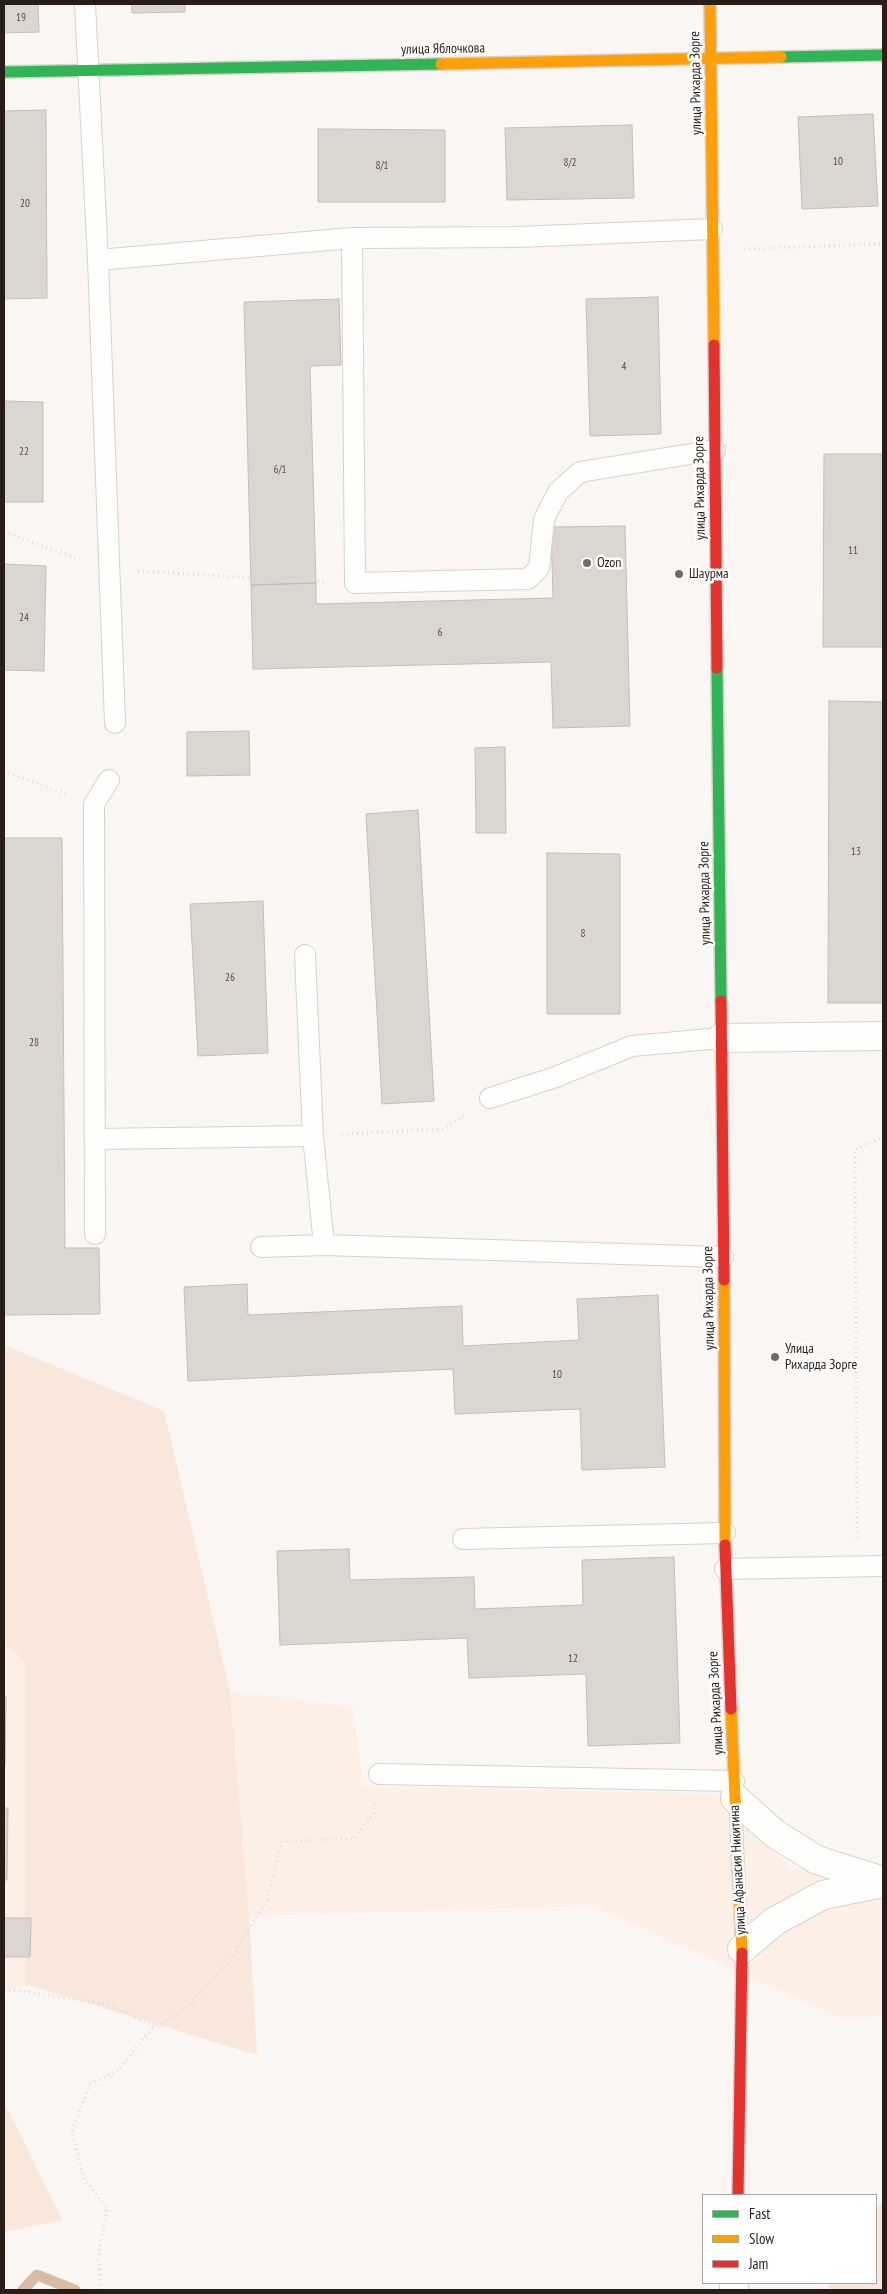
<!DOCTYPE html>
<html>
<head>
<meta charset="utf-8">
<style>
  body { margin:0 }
  #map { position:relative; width:887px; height:2294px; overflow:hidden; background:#f9f6f3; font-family:"PT Sans Narrow",sans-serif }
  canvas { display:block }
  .frame { position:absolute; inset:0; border:5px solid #281e17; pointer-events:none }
  .legend { position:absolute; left:702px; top:2194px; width:175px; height:90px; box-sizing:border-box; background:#fff; border:1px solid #a9a5a2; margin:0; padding:6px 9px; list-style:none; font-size:15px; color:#281e17 }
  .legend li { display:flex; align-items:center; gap:10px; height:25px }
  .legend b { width:25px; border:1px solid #a9a5a2 }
</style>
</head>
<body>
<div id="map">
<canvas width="887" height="2294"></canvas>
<div class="frame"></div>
<ul class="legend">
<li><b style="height:6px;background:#30b455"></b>Fast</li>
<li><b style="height:6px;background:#ff9f0a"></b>Slow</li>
<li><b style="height:6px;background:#e5322d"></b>Jam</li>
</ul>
</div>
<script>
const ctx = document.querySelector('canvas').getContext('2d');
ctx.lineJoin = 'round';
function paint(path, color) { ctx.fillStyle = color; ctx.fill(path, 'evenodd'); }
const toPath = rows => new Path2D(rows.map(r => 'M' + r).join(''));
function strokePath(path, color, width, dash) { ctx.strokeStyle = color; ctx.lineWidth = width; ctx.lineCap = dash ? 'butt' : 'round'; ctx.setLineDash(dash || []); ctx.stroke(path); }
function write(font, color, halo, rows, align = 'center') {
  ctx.font = font + ' "PT Sans Narrow",sans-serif'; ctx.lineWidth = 5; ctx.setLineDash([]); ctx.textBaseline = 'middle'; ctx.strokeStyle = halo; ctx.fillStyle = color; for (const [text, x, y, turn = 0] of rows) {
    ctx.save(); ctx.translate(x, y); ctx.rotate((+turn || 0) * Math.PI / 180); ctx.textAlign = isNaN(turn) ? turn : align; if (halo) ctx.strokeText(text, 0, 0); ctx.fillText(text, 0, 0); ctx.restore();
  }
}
const built = toPath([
  [4,1644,25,1660,25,1984,4,1994],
  [230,1691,353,1707,363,1786,718,1794,790,1870,883,1873,883,2015,846,2020,593,1906,249,1916]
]);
const green = toPath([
  [4,1345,164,1411,230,1691,249,1916,257,2055,25,1984,25,1661,4,1644],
  [4,2101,62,2220,4,2232],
  [883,2203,883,2290,828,2290,830,2283,876,2283,876,2208]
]);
const stream = toPath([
  [23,2290,37,2275,75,2290]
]);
const building = toPath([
  [4,4,38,4,39,32,4,33,4,4],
  [132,4,185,4,185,12,132,13,132,4],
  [46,110,47,298,4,299,4,111,46,110],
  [873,114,878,206,802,209,798,117,873,114],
  [632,125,634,198,507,200,505,128,632,125],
  [318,129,445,130,445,202,318,202,318,129],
  [658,297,661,434,590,436,586,299,658,297],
  [339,299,341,365,310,366,316,583,251,585,244,302,339,299],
  [4,401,43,402,43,502,4,502,4,401],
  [824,454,883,454,883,647,823,647,824,454],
  [625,526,630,726,553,728,551,662,253,669,251,585,316,583,316,604,553,598,551,527,625,526],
  [4,564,46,566,44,671,4,670,4,564],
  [829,701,883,702,883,1003,828,1003,829,701],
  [249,731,250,775,187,776,187,732,249,731],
  [505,747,506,833,476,833,475,748,505,747],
  [418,810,434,1101,382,1104,366,814,418,810],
  [4,838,62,838,65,1248,99,1248,100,1314,4,1315,4,838],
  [547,853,620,854,620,1014,547,1014,547,853],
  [263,901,268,1053,198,1056,190,904,263,901],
  [247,1284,248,1315,462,1306,463,1346,579,1340,577,1299,658,1295,665,1467,582,1470,580,1409,455,1414,453,1369,188,1381,184,1287,247,1284],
  [349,1549,350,1580,474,1577,475,1609,583,1605,582,1560,674,1557,680,1743,588,1746,586,1674,469,1678,467,1638,280,1645,277,1551,349,1549],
  [4,1697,6,1697,5,1766,4,1766,4,1697],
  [4,1808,8,1808,7,1880,4,1880,4,1808],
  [4,1918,31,1918,30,1957,4,1957,4,1918]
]);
const path = toPath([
  [744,249,883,244],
  [4,532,81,560],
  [138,571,326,582],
  [4,771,69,795],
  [342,1134,443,1129,466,1114],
  [857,1538,855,1149,883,1138],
  [4,1989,108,2004,155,2027],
  [102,2290,98,2258,107,2208,84,2179,72,2131,90,2084,117,2072,144,2037,155,2027,187,2007,230,1960,267,1900,282,1841,354,1839,373,1814,375,1803]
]);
const lane = toPath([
  [85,4,98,260,115,723],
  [712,229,518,237,352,238,355,583,528,579,539,568,544,519,558,492,580,472,715,450],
  [98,260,352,238],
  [305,955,313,1136],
  [490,1098,553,1078,632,1046,721,1038],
  [95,1139,313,1136,324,1245],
  [95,1234,94,804,109,780],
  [261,1247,324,1245,723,1257],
  [463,1539,725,1533],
  [725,1569,883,1566],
  [379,1774,734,1781]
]);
const street = toPath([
  [721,1038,883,1036],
  [735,1798,775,1834,817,1860,883,1881],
  [742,1949,775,1921,823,1895,883,1883],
  [734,2290,734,2283]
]);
const fast = toPath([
  [781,57,883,55],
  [4,72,441,64],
  [717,668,721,1001]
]);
const slow = toPath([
  [710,4,714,345],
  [441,64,781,57],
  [724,1280,725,1545],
  [731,1709,742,1953]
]);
const jam = toPath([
  [714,345,717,668],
  [721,1001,724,1280],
  [725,1545,731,1709],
  [738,2195,742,1953]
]);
const markers = [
  [587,563,5,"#716a64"],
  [679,574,5,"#716a64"],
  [775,1357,5,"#716a64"]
];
const numberNames = [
  ["19",21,18],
  ["10",838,162],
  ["8/2",570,163],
  ["8/1",382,166],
  ["20",25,204],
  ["4",624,367],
  ["22",24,452],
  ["6/1",280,470],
  ["11",853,551],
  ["24",24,618],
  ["6",440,633],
  ["13",856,852],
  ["8",583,934],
  ["26",230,978],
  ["28",34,1043],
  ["10",557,1375],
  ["12",573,1659]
];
const streetNames = [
  ["улица Яблочкова",443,49,-1],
  ["улица Рихарда Зорге",696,83,-91],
  ["улица Рихарда Зорге",700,488,-91],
  ["улица Рихарда Зорге",705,893,-91],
  ["улица Рихарда Зорге",709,1298,-91],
  ["улица Рихарда Зорге",716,1703,-93],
  ["улица Афанасия Никитина",738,1870,-93]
];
const poiNames = [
  ["Ozon",597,563],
  ["Шаурма",689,574],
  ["Улица",785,1349],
  ["Рихарда Зорге",785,1365]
];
paint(built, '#fcefe5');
paint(green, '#f8e7da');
strokePath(stream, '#d8bca7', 11);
paint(building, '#dcd6d1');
strokePath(building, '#c4bdb8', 1);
strokePath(lane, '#d9d2cc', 22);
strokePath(street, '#d9d2cc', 30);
strokePath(fast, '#d9d2cc', 14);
strokePath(slow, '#d9d2cc', 14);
strokePath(jam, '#d9d2cc', 14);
strokePath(path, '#dcdbda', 3, [1, 4]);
strokePath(lane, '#fefefd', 20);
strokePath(street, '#fefefd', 28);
strokePath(fast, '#30b455', 11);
strokePath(slow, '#ff9f0a', 11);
strokePath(jam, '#e5322d', 11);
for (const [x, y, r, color] of markers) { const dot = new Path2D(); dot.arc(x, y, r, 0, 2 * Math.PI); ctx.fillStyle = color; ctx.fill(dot); strokePath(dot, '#fff', 2); }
write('11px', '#554c46', null, numberNames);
write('14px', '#281e17', '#fff', streetNames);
write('14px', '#281e17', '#fff', poiNames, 'left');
</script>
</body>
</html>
